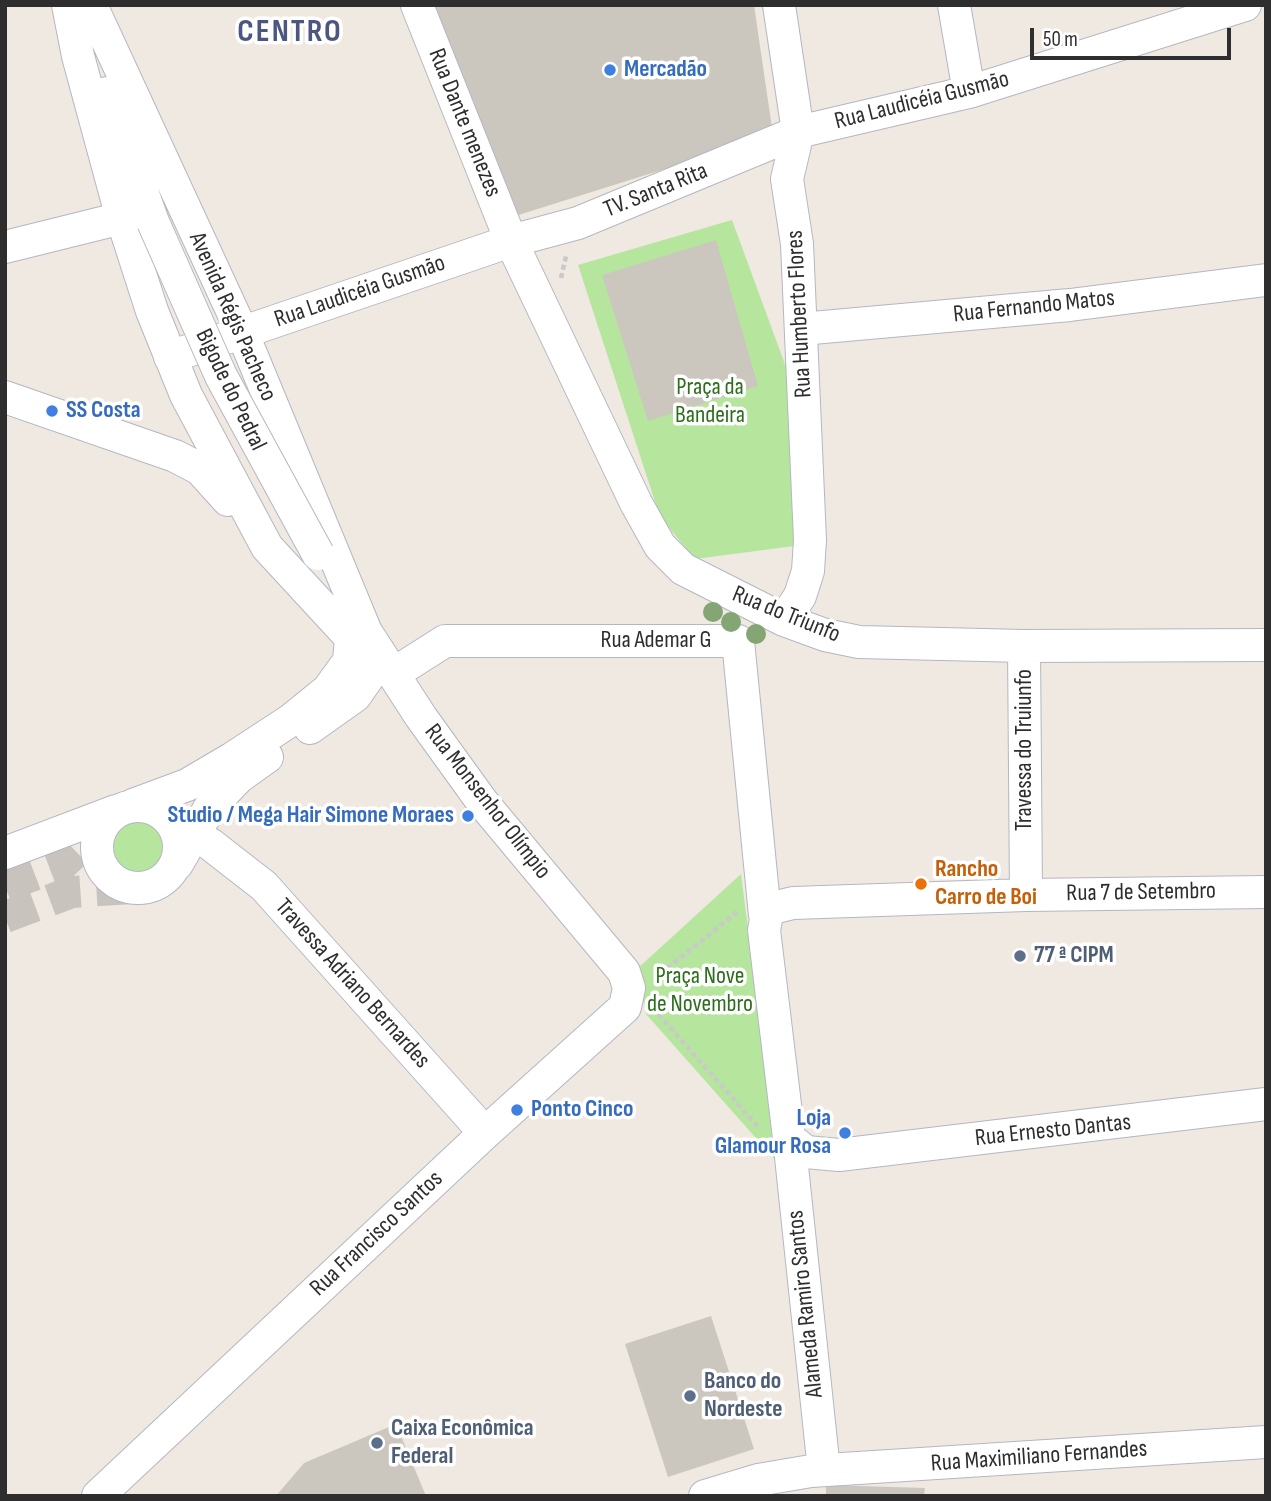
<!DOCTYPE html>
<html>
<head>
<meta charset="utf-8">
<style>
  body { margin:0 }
  #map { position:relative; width:1271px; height:1501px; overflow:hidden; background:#efe9e1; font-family:"Sofia Sans Condensed",sans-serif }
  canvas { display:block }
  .frame { position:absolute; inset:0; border:7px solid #2e2e2e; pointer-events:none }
  .scale { position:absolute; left:1030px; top:28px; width:201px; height:32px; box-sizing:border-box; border:4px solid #2e2e2e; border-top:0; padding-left:9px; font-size:21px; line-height:24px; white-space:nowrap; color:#2e2e2e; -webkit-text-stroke:5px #fff; paint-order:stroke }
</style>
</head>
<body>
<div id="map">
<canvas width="1271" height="1501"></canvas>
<div class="frame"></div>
<div class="scale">50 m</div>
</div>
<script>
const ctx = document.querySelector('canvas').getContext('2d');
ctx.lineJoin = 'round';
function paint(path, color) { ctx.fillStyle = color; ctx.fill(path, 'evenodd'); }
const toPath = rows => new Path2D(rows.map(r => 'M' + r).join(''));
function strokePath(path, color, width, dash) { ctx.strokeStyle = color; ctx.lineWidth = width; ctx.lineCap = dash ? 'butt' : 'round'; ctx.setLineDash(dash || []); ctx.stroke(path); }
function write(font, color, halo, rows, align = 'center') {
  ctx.font = font + ' "Sofia Sans Condensed",sans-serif'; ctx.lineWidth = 7; ctx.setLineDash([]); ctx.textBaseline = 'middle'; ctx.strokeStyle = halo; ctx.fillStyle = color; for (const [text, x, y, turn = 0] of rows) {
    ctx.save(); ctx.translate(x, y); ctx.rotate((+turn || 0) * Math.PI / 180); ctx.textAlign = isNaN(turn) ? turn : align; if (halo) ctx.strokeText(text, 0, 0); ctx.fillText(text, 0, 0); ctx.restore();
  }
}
const green = toPath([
  [732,220,794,389,802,545,695,559,660,517,578,265],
  [158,809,172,822,180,843,177,864,164,881,149,888,131,888,114,881,101,867,96,848,100,829],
  [741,874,778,1163,646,1014,637,969]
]);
const building = toPath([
  [431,5,754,5,773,135,512,217],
  [716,240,758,386,648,421,602,275],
  [711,1316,754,1449,668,1477,625,1344],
  [396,1424,426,1496,276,1496,304,1463],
  [826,1485,925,1488,924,1496,826,1496]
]);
const minorTunnel = toPath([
  [5,886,63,864,100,829],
  [5,917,72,892,131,888]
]);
const path = toPath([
  [561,278,566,256],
  [654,979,737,912],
  [653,1008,758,1127]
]);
const minor = toPath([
  [68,5,78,56,122,218,152,311,186,395,267,547,351,638],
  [91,5,242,332,366,632,421,717,483,803,624,972,629,988,625,1007,485,1133,98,1496],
  [417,5,511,241,636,503,660,546,683,569,784,620,825,635,859,642,1024,646,1266,645],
  [779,5,798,132,787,179,797,244,810,540,808,571,800,596,784,620],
  [954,5,969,92],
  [107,93,153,222],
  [5,247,122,218],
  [801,329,1070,305,1266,280],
  [170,357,511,241,578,223,798,132,969,92,1245,5],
  [5,397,175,456,200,469,228,500],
  [1024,646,1026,895],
  [393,674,445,641,738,641,765,915],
  [310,728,355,696,369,676,372,654,367,637],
  [133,805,187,785,233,758,291,720,328,690,349,661,351,638,349,618],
  '97 847a41 41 0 1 1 82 0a41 41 0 1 1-82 0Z',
  [210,844,264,886,485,1133],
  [5,853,116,811],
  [177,864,210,807,239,777,267,757],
  [1266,892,1026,895,793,903,768,909,764,930,789,1138,806,1152,839,1155,1266,1104],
  [789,1138,824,1470],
  [705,1496,758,1480,811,1471,1266,1442]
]);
const minorBridge = toPath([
  [153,222,221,376,318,554]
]);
const trees = [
  [713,612],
  [731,622],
  [756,634]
];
const markers = [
  [610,70,7,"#3f7fe0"],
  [52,411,7,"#3f7fe0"],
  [468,816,7,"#3f7fe0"],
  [921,884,7,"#e8710a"],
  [1020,956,7,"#5c6f8a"],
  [517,1110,7,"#3f7fe0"],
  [845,1133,7,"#3f7fe0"],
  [690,1396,7,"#5c6f8a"],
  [377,1443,7,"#5c6f8a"]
];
const shopNames = [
  ["Mercadão",624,70],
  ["SS Costa",66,411],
  ["Studio / Mega Hair Simone Moraes",454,816,"right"],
  ["Ponto Cinco",531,1110],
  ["Loja",831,1119,"right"],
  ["Glamour Rosa",831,1147,"right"]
];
const streetNames = [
  ["Rua Laudicéia Gusmão",922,101,-14],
  ["Rua Dante menezes",464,123,68],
  ["TV. Santa Rita",656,191,-22],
  ["Rua Laudicéia Gusmão",360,292,-19],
  ["Rua Fernando Matos",1034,307,-6],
  ["Rua Humberto Flores",800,314,-93],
  ["Avenida Régis Pacheco",232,317,66],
  ["Bigode do Pedral",230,390,64],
  ["Rua do Triunfo",786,615,22],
  ["Rua Ademar G",656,641],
  ["Travessa do Truiunfo",1025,750,-90],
  ["Rua Monsenhor Olímpio",487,802,52],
  ["Rua 7 de Setembro",1141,893,-1],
  ["Travessa Adriano Bernardes",352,984,48],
  ["Rua Ernesto Dantas",1053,1131,-6],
  ["Rua Francisco Santos",377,1234,-43],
  ["Alameda Ramiro Santos",806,1304,-96],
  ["Rua Maximiliano Fernandes",1039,1457,-4]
];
const parkNames = [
  ["Praça da",710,388],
  ["Bandeira",710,416],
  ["Praça Nove",700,977],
  ["de Novembro",700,1005]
];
const foodNames = [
  ["Rancho",935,870],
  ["Carro de Boi",935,898]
];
const serviceNames = [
  ["77 ª CIPM",1034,956],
  ["Banco do",704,1382],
  ["Nordeste",704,1410],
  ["Caixa Econômica",391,1429],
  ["Federal",391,1457]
];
const districtNames = [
  ["CENTRO",290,33]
];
paint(green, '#b6e59e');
paint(building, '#cbc7bf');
strokePath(minorTunnel, '#c8c4bd', 32, [32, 16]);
strokePath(minor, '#b4b7c1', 34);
strokePath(path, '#c9c9c9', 4.5, [5, 3.5]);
strokePath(minor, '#fff', 32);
strokePath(minorBridge, '#b4b7c1', 34, []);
strokePath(minorBridge, '#fff', 32);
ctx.fillStyle = '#84a574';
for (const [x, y] of trees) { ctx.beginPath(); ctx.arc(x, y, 10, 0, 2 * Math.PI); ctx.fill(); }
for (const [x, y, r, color] of markers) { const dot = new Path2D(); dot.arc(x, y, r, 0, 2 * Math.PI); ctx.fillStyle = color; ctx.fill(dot); strokePath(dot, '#fff', 2.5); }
write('bold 24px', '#366cbe', '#fff', shopNames, 'left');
write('24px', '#2e2e2e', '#fff', streetNames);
write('24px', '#2c6e1b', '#fff', parkNames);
write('bold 24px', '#c56008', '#fff', foodNames, 'left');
write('bold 24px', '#4e5e75', '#fff', serviceNames, 'left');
ctx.letterSpacing = '2px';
write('bold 32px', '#4d5680', '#fff', districtNames);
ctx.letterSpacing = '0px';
</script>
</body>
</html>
